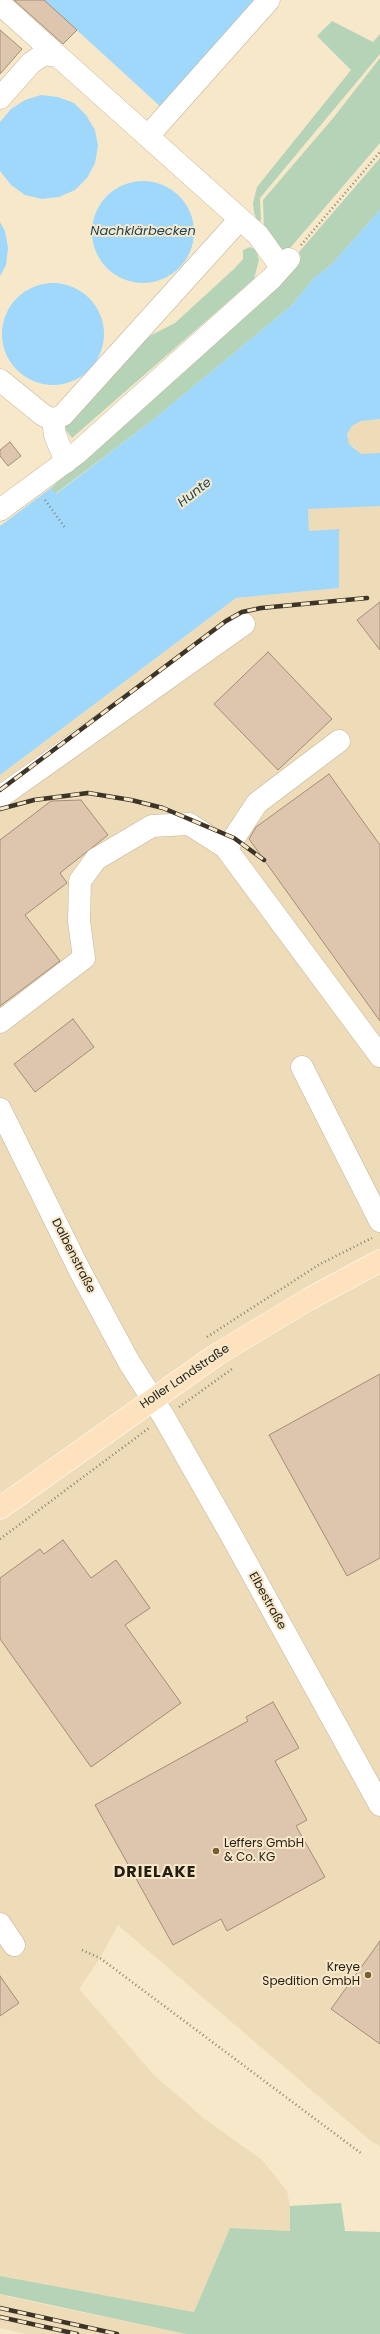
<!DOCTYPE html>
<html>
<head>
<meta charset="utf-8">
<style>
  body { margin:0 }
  canvas { display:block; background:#f7e8ca }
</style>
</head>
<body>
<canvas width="380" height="2334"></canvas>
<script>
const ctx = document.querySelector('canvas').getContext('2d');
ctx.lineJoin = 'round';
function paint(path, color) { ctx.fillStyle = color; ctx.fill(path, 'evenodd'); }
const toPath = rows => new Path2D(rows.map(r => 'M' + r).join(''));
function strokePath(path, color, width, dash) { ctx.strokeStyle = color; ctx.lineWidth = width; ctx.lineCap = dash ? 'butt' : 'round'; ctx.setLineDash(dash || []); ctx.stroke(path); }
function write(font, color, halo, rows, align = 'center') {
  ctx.font = font + ' Poppins,sans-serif'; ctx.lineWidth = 4; ctx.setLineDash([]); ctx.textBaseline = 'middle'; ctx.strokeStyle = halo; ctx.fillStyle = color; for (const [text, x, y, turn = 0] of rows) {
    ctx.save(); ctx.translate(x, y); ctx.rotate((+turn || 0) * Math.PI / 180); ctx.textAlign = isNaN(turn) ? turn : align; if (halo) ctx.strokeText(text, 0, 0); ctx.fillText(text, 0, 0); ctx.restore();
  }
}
const built = toPath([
  [380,419,380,2146,372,2142,118,1925,100,1958,79,1989,155,2076,206,2120,262,2160,287,2191,290,2206,290,2231,230,2228,194,2312,0,2276,0,775,236,598,339,588,309,531,308,509,356,448,349,444,347,434,352,426,361,421],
  [0,2294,9,2297,186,2334,26,2334,0,2328]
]);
const green = toPath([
  [332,21,373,42,380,34,380,54,260,198,261,221,257,220,254,213,253,203,257,187,351,70,317,36],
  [380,58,380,143,285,254,264,230,263,200,334,117],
  [380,158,380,210,331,265,314,278,292,305,154,419,55,494,51,488,296,265,301,258,299,252],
  [250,247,256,250,259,260,254,279,72,438,61,424,132,345,175,323,235,268,243,259,243,250],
  [341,2203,345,2231,380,2232,380,2334,186,2334,0,2294,0,2276,194,2312,230,2228,290,2231,290,2206]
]);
const water = toPath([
  [44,0,261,0,162,108],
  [41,95,58,97,74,103,86,115,95,130,98,146,95,163,87,178,75,190,59,197,42,199,25,195,11,185,0,171,0,122,11,109,25,100],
  '92 232a51 51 0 1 1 102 0a51 51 0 1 1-102 0Z',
  [380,210,380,419,361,421,352,426,347,434,349,444,361,454,380,453,380,506,308,509,309,531,339,529,339,588,236,598,0,775,0,526,51,488,56,494,154,419,292,305,314,278,331,265],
  [0,222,5,231,8,248,6,265,0,276],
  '2 334a51 51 0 1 1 102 0a51 51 0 1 1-102 0Z'
]);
const building = toPath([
  [14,0,44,0,77,30,63,44,14,0],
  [0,30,22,49,0,74,0,30],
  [10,442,21,456,8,466,0,456,0,450,10,442],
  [380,602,380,650,357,620,380,602],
  [268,652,332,719,278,770,214,704,268,652],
  [329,774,380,845,380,1021,249,839,256,827,329,774],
  [81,800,108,835,60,873,67,883,25,915,60,961,0,1006,0,840,51,801,81,800],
  [73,1019,94,1047,35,1092,14,1064,73,1019],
  [380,1374,380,1558,347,1576,269,1435,380,1374],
  [63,1540,91,1578,116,1560,150,1608,125,1625,181,1703,91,1767,0,1639,0,1578,40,1549,44,1554,63,1540],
  [273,1702,299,1748,275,1761,307,1820,296,1826,325,1877,227,1931,221,1919,173,1945,95,1805,248,1721,246,1717,273,1702],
  [380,1941,380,2044,331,2009,380,1941],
  [0,1976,19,2003,0,2016,0,1976]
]);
const path = toPath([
  [301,245,380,152],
  [45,500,66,529],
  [207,1337,320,1264,372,1238],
  [179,1407,232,1369],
  [0,1539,149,1428],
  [82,1950,100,1958,362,2154]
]);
const minor = toPath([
  [0,4,58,56],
  [0,98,31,63,44,54,58,56,258,235,281,267],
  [148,136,269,0],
  [0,380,43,415,53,420,63,415,240,219],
  [53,420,55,435,66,462],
  [0,510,76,454,272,278,289,259],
  [0,797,244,624],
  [225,847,234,838,257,803,339,741],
  [0,1022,84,958,79,921,80,881,96,859,152,826,189,824,225,847,380,1056],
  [302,1067,380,1221],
  [0,1109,80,1271,129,1362,164,1417,230,1533,380,1805],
  [0,1924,14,1945]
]);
const major = toPath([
  [0,1508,216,1355,309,1299,380,1261]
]);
const rail = toPath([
  [0,790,226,621,242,612,261,608,367,598],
  [0,809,34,800,88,793,131,800,163,808,234,838,264,860],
  [0,2308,117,2334],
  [0,2317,77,2334]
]);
const markers = [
  [216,1851,4,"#775e2f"],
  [368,1975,4,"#775e2f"]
];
const streetNames = [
  ["Dalbenstraße",73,1256,63],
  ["Holler Landstraße",185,1377,-34],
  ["Elbestraße",267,1601,61]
];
const poiNames = [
  ["Leffers GmbH",224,1844],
  ["& Co. KG",224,1858],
  ["Kreye",360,1968,"right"],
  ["Spedition GmbH",360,1982,"right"]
];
const waterNames = [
  ["Nachklärbecken",143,232],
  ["Hunte",195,493,-38]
];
const districtNames = [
  ["DRIELAKE",155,1873]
];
paint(built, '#eedcb8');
paint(green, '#b5d3b6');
paint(water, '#9fd8fb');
paint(building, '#dec6ae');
strokePath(building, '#a48d77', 1);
strokePath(minor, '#c3b498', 23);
strokePath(major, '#fff', 23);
strokePath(path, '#8c816d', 2.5, [1, 3]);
strokePath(minor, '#fff', 22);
strokePath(major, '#fde2bd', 22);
strokePath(rail, '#3b3427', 4.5);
strokePath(rail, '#f7e8ca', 3, [9]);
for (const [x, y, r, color] of markers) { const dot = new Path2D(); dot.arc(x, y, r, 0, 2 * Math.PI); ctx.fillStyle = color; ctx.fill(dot); strokePath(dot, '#f7e8ca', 1.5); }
write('12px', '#231d12', '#f7e8ca', streetNames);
write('12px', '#231d12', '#f7e8ca', poiNames, 'left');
write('italic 13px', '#1a475f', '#f7e8ca', waterNames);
ctx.letterSpacing = '1px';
write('bold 16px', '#231d12', '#f7e8ca', districtNames);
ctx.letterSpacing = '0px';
</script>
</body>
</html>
